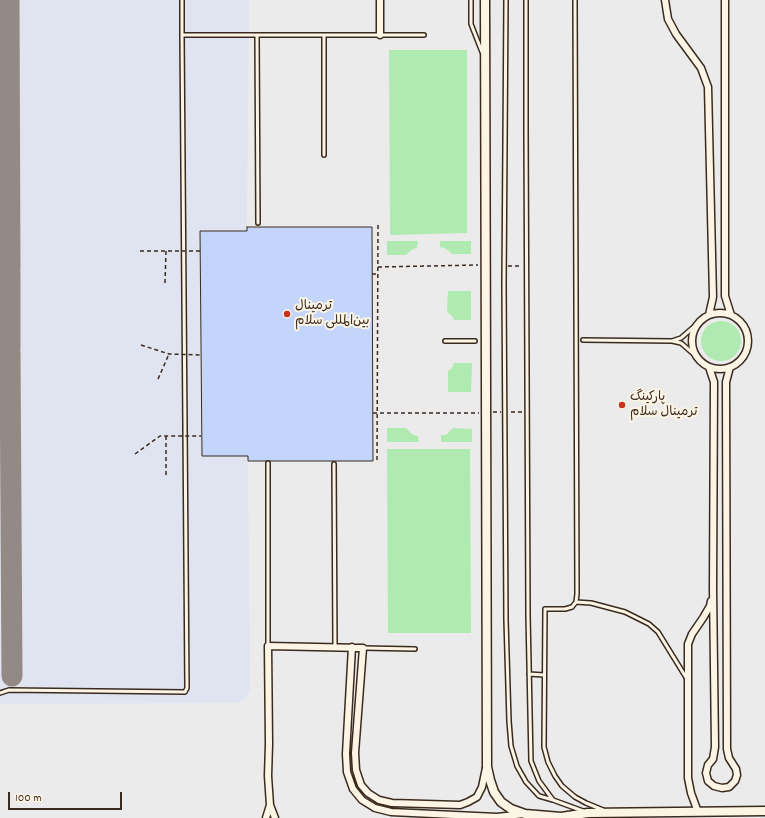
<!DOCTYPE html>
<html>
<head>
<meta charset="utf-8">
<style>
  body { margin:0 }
  #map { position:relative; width:765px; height:818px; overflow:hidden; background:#ebebec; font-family:Dekko,sans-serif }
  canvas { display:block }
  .scale { position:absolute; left:8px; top:792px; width:114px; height:18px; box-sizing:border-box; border:2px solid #3b2a1e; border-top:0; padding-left:5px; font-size:12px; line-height:14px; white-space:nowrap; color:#3b2a1e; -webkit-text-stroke:3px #fcf5e5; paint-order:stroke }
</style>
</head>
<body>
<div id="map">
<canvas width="765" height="818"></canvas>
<div class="scale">100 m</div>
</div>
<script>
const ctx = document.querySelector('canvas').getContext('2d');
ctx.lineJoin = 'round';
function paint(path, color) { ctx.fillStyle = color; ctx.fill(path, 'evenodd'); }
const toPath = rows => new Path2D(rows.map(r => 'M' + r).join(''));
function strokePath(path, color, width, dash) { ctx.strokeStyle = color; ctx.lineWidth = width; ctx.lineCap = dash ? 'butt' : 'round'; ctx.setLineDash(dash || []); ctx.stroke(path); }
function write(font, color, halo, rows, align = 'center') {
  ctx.font = font + ' Dekko,"Playpen Sans Arabic",sans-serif'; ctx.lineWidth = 4; ctx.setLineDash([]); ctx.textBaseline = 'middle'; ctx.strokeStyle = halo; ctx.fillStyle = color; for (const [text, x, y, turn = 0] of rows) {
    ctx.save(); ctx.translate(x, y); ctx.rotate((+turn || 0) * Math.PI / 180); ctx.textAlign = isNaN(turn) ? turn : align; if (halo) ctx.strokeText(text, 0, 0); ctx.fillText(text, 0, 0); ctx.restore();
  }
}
const built = toPath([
  [0,0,249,0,247,227,372,227,373,461,248,461,250,690,248,695,243,700,236,703,0,704]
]);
const green = toPath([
  [389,50,467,50,467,233,390,235],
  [387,241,418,241,417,248,413,249,406,255,387,255],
  [440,241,471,241,471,254,452,254,445,248,440,247],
  [448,291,471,291,471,320,454,320,452,316,447,312],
  '701 341a20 20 0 1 1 40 0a20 20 0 1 1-40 0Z',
  [454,363,472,363,471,392,448,392,448,371,452,368],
  [387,428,406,428,413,435,418,436,419,442,387,442],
  [453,428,472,429,472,442,441,442,441,435,446,435],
  [387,449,470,449,471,633,388,633]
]);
const taxiway = toPath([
  [10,273,10,348],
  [0,290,3,286,10,268,9,0],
  [0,329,7,338,10,352,12,676]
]);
const building = toPath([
  [247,227,372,227,373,461,248,461,248,456,202,456,200,231,247,231,247,227]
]);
const path = toPath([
  [508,266,522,266],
  [378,267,478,265],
  [372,274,377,274],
  [165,283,166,251],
  [158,379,169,354],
  [493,412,501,412],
  [511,412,523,412],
  [373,413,479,413],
  [166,436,166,475],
  [377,460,378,224]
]);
const service = toPath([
  [182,0,182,35,424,35],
  [471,0,471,24,482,52],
  [506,0,504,285,506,620,509,721,511,746,517,766,526,782,539,796,553,800],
  [526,0,526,132,528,615,531,761,539,781,553,800,583,811],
  [575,0,577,594,576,602,572,607,565,609,545,609,544,747,548,762,555,776,562,786,575,797,586,803,603,810],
  [257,35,258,223],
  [324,35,324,155],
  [583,340,672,341,681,343,696,356],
  [445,341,475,341],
  [672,341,681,338,696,325],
  [268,463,268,646],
  [334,464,335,647],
  [576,602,591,603,625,612,649,624,658,632,687,679],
  [363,648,415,649],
  [529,674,544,675],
  [0,693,9,690,185,692,187,688,182,35]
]);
const minor = toPath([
  [665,0,668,19,676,34,701,68,708,87,713,297,709,315],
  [725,0,725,296,731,315],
  [380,35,380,0],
  '692 341a28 28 0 1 1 56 0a28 28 0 1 1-56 0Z',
  [709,367,714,382,713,588,715,747,713,759,708,765,706,773,708,781,714,786,722,788,729,787,735,781,737,775,736,769,729,758,727,749,726,382,730,367],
  [352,647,346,754,347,772,353,789,362,800,375,808,391,812,497,817,524,814],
  [698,812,691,793,688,778,688,644,692,634,703,618,710,606,711,601],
  [266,818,270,805],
  [275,818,270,805,268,776,269,744,268,646,363,648,355,753,356,770,361,785,368,793,379,800,392,803,460,805,468,802,477,797,482,787,486,768]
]);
const tertiary = toPath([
  [485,0,487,767,490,780,494,792,501,802,511,809,525,814,561,817,588,813,765,811]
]);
const pathBridge = toPath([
  [140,251,201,251],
  [141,345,169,354,201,355],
  [135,454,160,436,201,436]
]);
const markers = [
  [287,314,4,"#c8321e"],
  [622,405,4,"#c8321e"]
];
const poiNames = [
  ["ترمینال",295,307],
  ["بین‌المللی سلام",295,322],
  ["پارکینگ",630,398],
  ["ترمینال سلام",630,413]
];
paint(built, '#dfe4f0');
paint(green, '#afebb0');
strokePath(taxiway, '#938a85', 21);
paint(building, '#c4d5fb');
strokePath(building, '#3b2a1e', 1);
strokePath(service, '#3b2a1e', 6);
strokePath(minor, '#3b2a1e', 9);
strokePath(tertiary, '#3b2a1e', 11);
strokePath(path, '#3b2a1e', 1.5, [4, 3]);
strokePath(service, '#fcf5e5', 3);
strokePath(minor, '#fcf5e5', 6);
strokePath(tertiary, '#fcf5e5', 8);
strokePath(pathBridge, '#3b2a1e', 1.5, [4, 3]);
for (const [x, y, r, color] of markers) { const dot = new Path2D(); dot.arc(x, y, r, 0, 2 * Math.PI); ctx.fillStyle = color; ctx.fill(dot); strokePath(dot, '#fcf5e5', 1.5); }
write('13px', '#3b2a1e', '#fcf5e5', poiNames, 'left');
</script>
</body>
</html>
